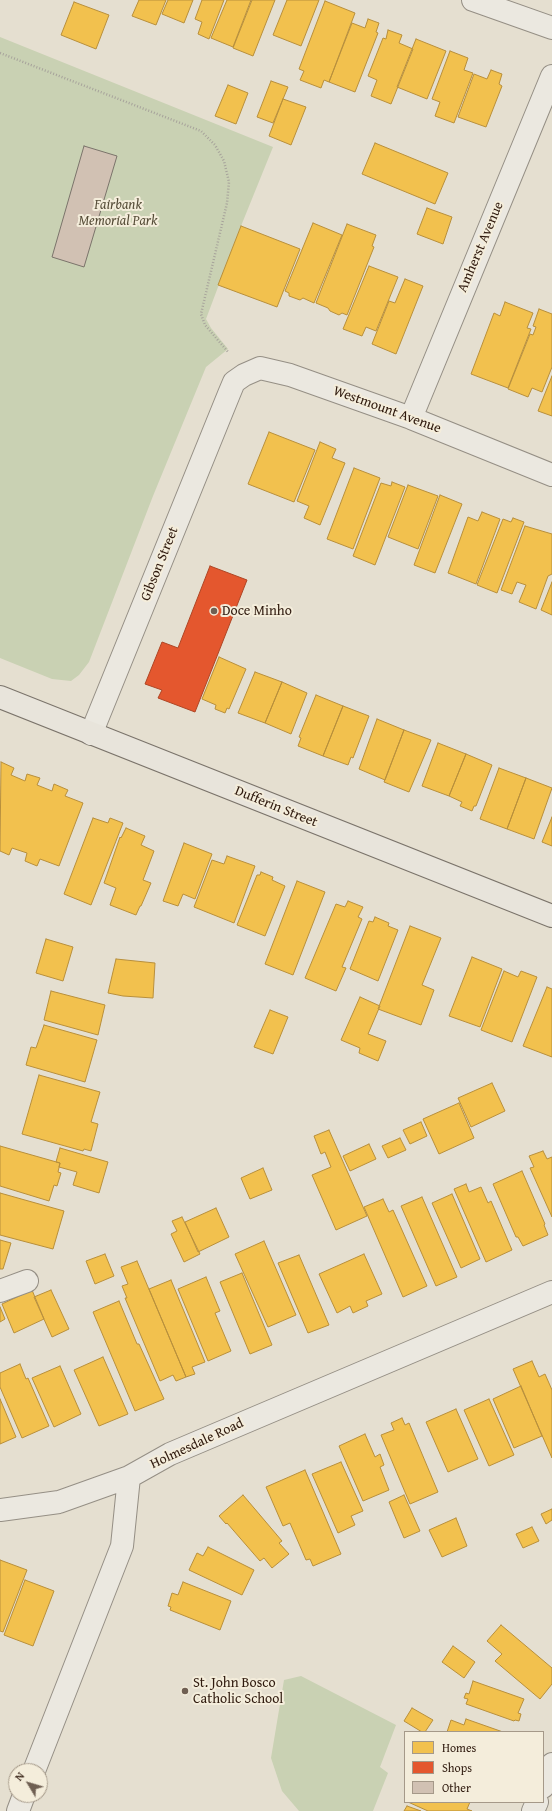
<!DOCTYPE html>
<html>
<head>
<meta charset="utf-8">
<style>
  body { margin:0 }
  #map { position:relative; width:552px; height:1811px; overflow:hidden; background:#e5dfd0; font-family:"Gentium Book Plus",serif }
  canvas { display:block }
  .legend { position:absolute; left:404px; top:1731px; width:140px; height:72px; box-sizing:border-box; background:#f4eddb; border:1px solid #a59989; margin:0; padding:5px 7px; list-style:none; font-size:12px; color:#2f1a0e }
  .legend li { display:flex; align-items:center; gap:8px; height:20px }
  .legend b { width:20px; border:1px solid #a59989 }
  .north { position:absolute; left:8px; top:1763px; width:40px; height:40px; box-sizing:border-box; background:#f4eddb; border:1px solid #a59989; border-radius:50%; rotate:308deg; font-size:11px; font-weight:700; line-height:16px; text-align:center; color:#2f1a0e }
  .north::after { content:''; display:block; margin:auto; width:14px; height:18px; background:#6f5f52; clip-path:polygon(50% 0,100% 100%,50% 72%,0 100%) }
</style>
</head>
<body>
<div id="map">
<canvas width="552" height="1811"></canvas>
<ul class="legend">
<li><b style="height:11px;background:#f2c14e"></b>Homes</li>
<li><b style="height:11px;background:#e4572e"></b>Shops</li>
<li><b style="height:11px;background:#d1c1b3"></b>Other</li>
</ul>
<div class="north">N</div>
</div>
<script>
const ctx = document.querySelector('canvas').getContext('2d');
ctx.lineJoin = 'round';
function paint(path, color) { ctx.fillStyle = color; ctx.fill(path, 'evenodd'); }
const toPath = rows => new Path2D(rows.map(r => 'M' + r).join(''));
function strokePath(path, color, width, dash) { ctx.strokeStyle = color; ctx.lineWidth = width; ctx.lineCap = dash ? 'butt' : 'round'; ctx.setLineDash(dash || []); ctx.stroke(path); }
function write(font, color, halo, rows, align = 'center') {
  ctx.font = font + ' "Gentium Book Plus",serif'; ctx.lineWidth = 4; ctx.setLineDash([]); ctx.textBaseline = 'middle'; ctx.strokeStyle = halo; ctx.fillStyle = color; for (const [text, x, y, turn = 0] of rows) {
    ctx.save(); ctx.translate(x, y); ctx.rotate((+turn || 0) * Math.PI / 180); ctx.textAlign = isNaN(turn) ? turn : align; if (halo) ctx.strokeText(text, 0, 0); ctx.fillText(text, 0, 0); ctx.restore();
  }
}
const green = toPath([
  [0,37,273,147,241,226,206,319,211,328,228,349,206,367,153,496,89,662,79,675,71,681,52,679,0,658],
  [301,1676,396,1725,380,1767,388,1773,373,1811,299,1811,282,1791,271,1758,284,1680]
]);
const homes = toPath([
  [139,0,166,0,156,25,132,16,139,0],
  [168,0,193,0,184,23,162,14,168,0],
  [202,0,224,0,209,39,198,34,202,22,195,19,202,0],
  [227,0,251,0,233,47,211,38,227,0],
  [252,0,275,0,253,56,233,48,252,0],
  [287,0,319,0,301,46,273,35,287,0],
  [325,1,355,13,329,82,324,80,321,88,300,80,304,71,299,69,325,1],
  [74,2,109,15,96,49,61,35,74,2],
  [368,19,379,23,376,32,378,33,355,92,329,82,352,23,365,28,368,19],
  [388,30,402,35,399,43,413,49,391,104,371,96,377,80,368,76,383,38,386,39,388,30],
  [416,39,446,51,427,99,397,87,416,39],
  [450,51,468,58,464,70,473,73,454,123,435,116,440,102,432,99,450,51],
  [491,70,502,74,499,84,502,86,486,127,458,117,474,74,487,79,491,70],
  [271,81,288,87,273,123,257,117,271,81],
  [228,85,248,93,236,124,215,116,228,85],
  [283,99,306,107,291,145,269,136,283,99],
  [375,143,448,173,435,204,362,174,375,143],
  [427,208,452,217,443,244,417,234,427,208],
  [313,223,342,235,314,303,303,298,300,300,289,296,289,293,285,291,313,223],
  [347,224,376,235,372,246,374,247,347,315,342,313,339,315,330,311,328,308,316,303,347,224],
  [241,226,300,249,277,307,218,285,241,226],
  [369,266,398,277,376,331,366,327,362,336,343,329,369,266],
  [405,279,423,286,396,354,372,344,389,301,395,303,405,279],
  [505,302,533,313,527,328,531,329,508,388,471,374,494,313,500,316,505,302],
  [539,309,552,314,552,367,542,392,532,388,528,397,508,389,530,334,533,335,536,327,533,326,539,309],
  [552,376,552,416,538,411,552,376],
  [269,432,315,450,294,502,248,484,269,432],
  [320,442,336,449,332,458,345,463,320,525,304,518,309,506,297,501,320,442],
  [354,468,380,478,353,549,327,539,354,468],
  [392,482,405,487,375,565,353,556,381,483,391,486,392,482],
  [408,485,438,496,418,549,388,537,408,485],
  [440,495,462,504,435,573,414,565,440,495],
  [482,512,500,519,476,584,448,573,468,517,478,521,482,512],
  [513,518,524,522,497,593,477,585,503,519,511,522,513,518],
  [525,526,552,534,552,574,548,576,536,609,519,602,526,585,517,582,512,594,501,590,525,526],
  [552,582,552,615,541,610,552,582],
  [219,657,246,669,229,709,227,708,225,713,215,709,216,705,202,699,219,657],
  [255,672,282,682,265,723,238,713,255,672],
  [282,682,307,693,291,734,265,723,282,682],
  [316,695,343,706,323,756,298,746,301,738,299,737,316,695],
  [343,706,369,716,353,758,351,757,348,765,323,756,343,706],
  [377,719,404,730,385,780,359,769,377,719],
  [404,730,431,740,409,792,384,782,404,730],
  [438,743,466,754,449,796,422,786,438,743],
  [466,754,492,765,476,806,474,806,472,811,460,806,462,802,449,796,466,754],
  [1,762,14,768,11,775,25,781,27,774,40,778,37,785,52,791,54,784,68,790,65,796,83,803,59,866,40,859,37,866,25,861,27,853,12,848,9,855,0,851,1,762],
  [499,768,526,778,507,829,480,819,499,768],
  [526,778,552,788,534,839,507,829,526,778],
  [552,817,552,846,542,842,552,817],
  [93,818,108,823,110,818,123,823,91,905,64,894,93,818],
  [126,828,145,836,141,845,154,851,143,880,151,883,141,906,140,906,136,915,110,905,116,888,104,883,120,837,121,838,126,828],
  [184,843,212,854,195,899,183,894,178,906,163,901,184,843],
  [227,856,255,866,234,923,194,907,212,860,224,864,227,856],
  [261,872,273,877,272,880,285,886,265,936,237,925,257,875,260,875,261,872],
  [297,881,325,892,293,975,265,964,297,881],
  [348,901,363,907,358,917,362,919,342,967,346,968,336,991,305,978,336,904,345,907,348,901],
  [375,917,389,923,388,926,398,930,378,981,350,969,369,921,373,922,375,917],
  [410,926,441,938,422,985,434,990,421,1025,378,1009,410,926],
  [46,939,73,947,63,981,36,973,46,939],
  [472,957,502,969,480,1027,449,1016,472,957],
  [116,959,155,963,153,998,123,996,108,993,116,959],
  [504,971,518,977,521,971,537,977,512,1042,481,1030,504,971],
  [547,987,552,989,552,1057,523,1046,547,987],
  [51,991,105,1005,98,1035,44,1020,51,991],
  [360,997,380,1006,368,1034,386,1041,378,1061,359,1053,360,1048,341,1040,360,997],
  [270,1010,288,1017,273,1054,254,1047,270,1010],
  [44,1025,97,1040,85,1082,26,1065,31,1047,36,1048,44,1025],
  [39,1075,100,1092,91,1122,98,1124,91,1151,84,1149,83,1151,22,1134,39,1075],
  [492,1083,505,1111,471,1127,458,1098,492,1083],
  [459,1103,474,1138,439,1154,423,1119,459,1103],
  [421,1122,427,1136,410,1144,403,1130,421,1122],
  [329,1130,367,1216,336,1230,312,1175,331,1167,325,1152,321,1154,314,1136,329,1130],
  [400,1138,406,1150,388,1158,382,1146,400,1138],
  [369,1144,376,1159,350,1171,343,1156,369,1144],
  [0,1146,60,1163,58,1172,61,1173,57,1186,54,1185,49,1201,0,1186,0,1146],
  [60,1148,108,1162,99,1193,73,1185,77,1172,59,1167,60,1163,56,1162,60,1148],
  [543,1151,547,1159,552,1157,552,1217,530,1168,534,1167,529,1156,543,1151],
  [263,1168,272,1190,250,1199,241,1178,263,1168],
  [522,1171,545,1224,544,1225,548,1235,523,1246,518,1237,516,1237,493,1184,522,1171],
  [466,1184,469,1192,481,1187,488,1203,491,1201,512,1250,486,1262,454,1189,466,1184],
  [0,1193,64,1211,53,1249,0,1235,0,1193],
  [452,1194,480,1259,461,1268,432,1203,452,1194],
  [422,1197,457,1277,436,1286,401,1206,422,1197],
  [383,1199,389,1212,393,1210,427,1286,403,1297,364,1207,383,1199],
  [216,1208,229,1237,198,1252,185,1222,216,1208],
  [182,1217,200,1254,184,1262,171,1234,177,1231,172,1221,182,1217],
  [0,1240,11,1243,3,1269,0,1269,0,1240],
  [264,1241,296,1315,268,1327,235,1254,264,1241],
  [105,1254,114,1276,95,1284,86,1261,105,1254],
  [364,1254,382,1294,366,1301,368,1306,353,1313,350,1306,337,1313,319,1274,364,1254],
  [299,1255,329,1325,308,1333,278,1263,299,1255],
  [137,1261,186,1377,176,1381,173,1375,160,1381,125,1298,127,1298,122,1286,128,1284,121,1267,137,1261],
  [242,1273,272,1345,250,1354,220,1282,242,1273],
  [206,1277,220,1311,215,1313,231,1351,208,1361,178,1289,206,1277],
  [171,1280,205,1362,192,1367,195,1374,186,1377,149,1289,171,1280],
  [32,1290,44,1319,14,1333,2,1304,32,1290],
  [51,1290,69,1329,52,1337,34,1297,51,1290],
  [119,1301,137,1344,139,1344,164,1399,135,1411,93,1312,119,1301],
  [0,1307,5,1319,0,1322,0,1307],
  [103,1357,128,1414,99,1426,74,1370,103,1357],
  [532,1361,539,1377,545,1374,552,1390,552,1458,513,1369,532,1361],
  [20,1364,26,1379,28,1378,49,1426,22,1438,0,1387,0,1373,20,1364],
  [60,1366,81,1414,54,1427,32,1378,60,1366],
  [521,1386,542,1436,514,1448,493,1399,521,1386],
  [0,1399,16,1437,0,1444,0,1399],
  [489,1399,514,1455,489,1466,464,1410,489,1399],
  [456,1409,478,1459,448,1472,426,1422,456,1409],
  [402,1418,405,1425,409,1423,438,1492,410,1504,381,1435,394,1430,391,1423,402,1418],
  [365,1434,375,1457,380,1454,384,1465,380,1467,389,1490,363,1501,339,1446,365,1434],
  [341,1462,363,1511,351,1516,355,1525,338,1533,312,1474,341,1462],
  [305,1470,341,1554,313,1566,310,1559,306,1560,290,1523,283,1526,266,1487,305,1470],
  [243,1495,282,1541,279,1543,289,1554,272,1568,264,1558,260,1561,227,1523,226,1524,219,1516,243,1495],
  [404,1495,420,1531,404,1538,389,1502,404,1495],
  [552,1509,552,1520,546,1524,541,1514,552,1509],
  [456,1518,467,1546,442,1557,429,1530,456,1518],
  [532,1527,539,1541,523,1548,516,1534,532,1527],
  [208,1547,254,1570,242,1595,189,1570,197,1553,203,1556,208,1547],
  [0,1560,27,1570,3,1632,0,1631,0,1560],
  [25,1580,54,1591,33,1646,4,1635,25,1580],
  [183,1582,231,1601,220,1630,170,1610,171,1607,168,1606,172,1593,178,1595,183,1582],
  [501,1625,552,1668,552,1684,540,1699,495,1661,502,1654,487,1641,501,1625],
  [453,1646,475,1662,464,1678,442,1662,453,1646],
  [473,1681,524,1699,518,1713,521,1714,519,1721,515,1720,514,1721,466,1704,468,1699,464,1698,466,1693,469,1694,473,1681],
  [412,1708,433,1720,425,1732,422,1732,404,1721,412,1708],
  [466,1719,503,1732,447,1732,451,1720,464,1725,466,1719],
  [408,1802,470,1802,467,1809,472,1811,428,1811,408,1802],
  [407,1806,421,1811,404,1811,407,1806]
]);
const shops = toPath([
  [210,566,247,580,195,712,158,698,162,690,145,684,162,642,178,648,210,566]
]);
const building = toPath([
  [84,146,117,156,84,267,52,257,84,146]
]);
const path = toPath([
  [0,53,201,131,215,145,224,161,229,182,227,203,201,314,205,325,229,353]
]);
const minor = toPath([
  [473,0,552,28],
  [411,418,552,76],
  [91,734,229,394,234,382,244,375,260,368,290,375,411,418,552,475],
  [0,1291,27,1281],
  [0,1510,59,1502,129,1477,170,1454,552,1292],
  [34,1771,122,1546,129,1477],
  [543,1787,552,1764],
  [18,1811,24,1795],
  [533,1811,537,1802]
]);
const major = toPath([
  [0,697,552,916]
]);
const markers = [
  [214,611,4,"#6f5f52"],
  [185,1691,4,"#6f5f52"]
];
const parkNames = [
  ["Fairbank",118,205],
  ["Memorial Park",118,221]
];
const streetNames = [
  ["Amherst Avenue",481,247,-67],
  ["Westmount Avenue",387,410,20],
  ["Gibson Street",160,564,-68],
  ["Dufferin Street",276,807,22],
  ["Holmesdale Road",197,1444,-25]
];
const poiNames = [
  ["Doce Minho",222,611],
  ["St. John Bosco",193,1683],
  ["Catholic School",193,1699]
];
paint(green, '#c9d1b3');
paint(homes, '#f2c14e');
strokePath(homes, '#b88f3b', 1);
paint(shops, '#e4572e');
strokePath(shops, '#ae4524', 1);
paint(building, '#d1c1b3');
strokePath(building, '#7b746b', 1);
strokePath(minor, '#958f85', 24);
strokePath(major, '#7b746b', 24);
strokePath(path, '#a7a39b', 2.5, [1, 2]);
strokePath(minor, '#ebe8e0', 22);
strokePath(major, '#e8e4db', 22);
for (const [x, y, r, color] of markers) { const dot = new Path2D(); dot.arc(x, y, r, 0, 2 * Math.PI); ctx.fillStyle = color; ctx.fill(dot); strokePath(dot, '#f4eddb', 1.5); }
write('italic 14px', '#564d38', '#f4eddb', parkNames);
write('14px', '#2f1a0e', '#f4eddb', streetNames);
write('14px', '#2f1a0e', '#f4eddb', poiNames, 'left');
</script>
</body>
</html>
